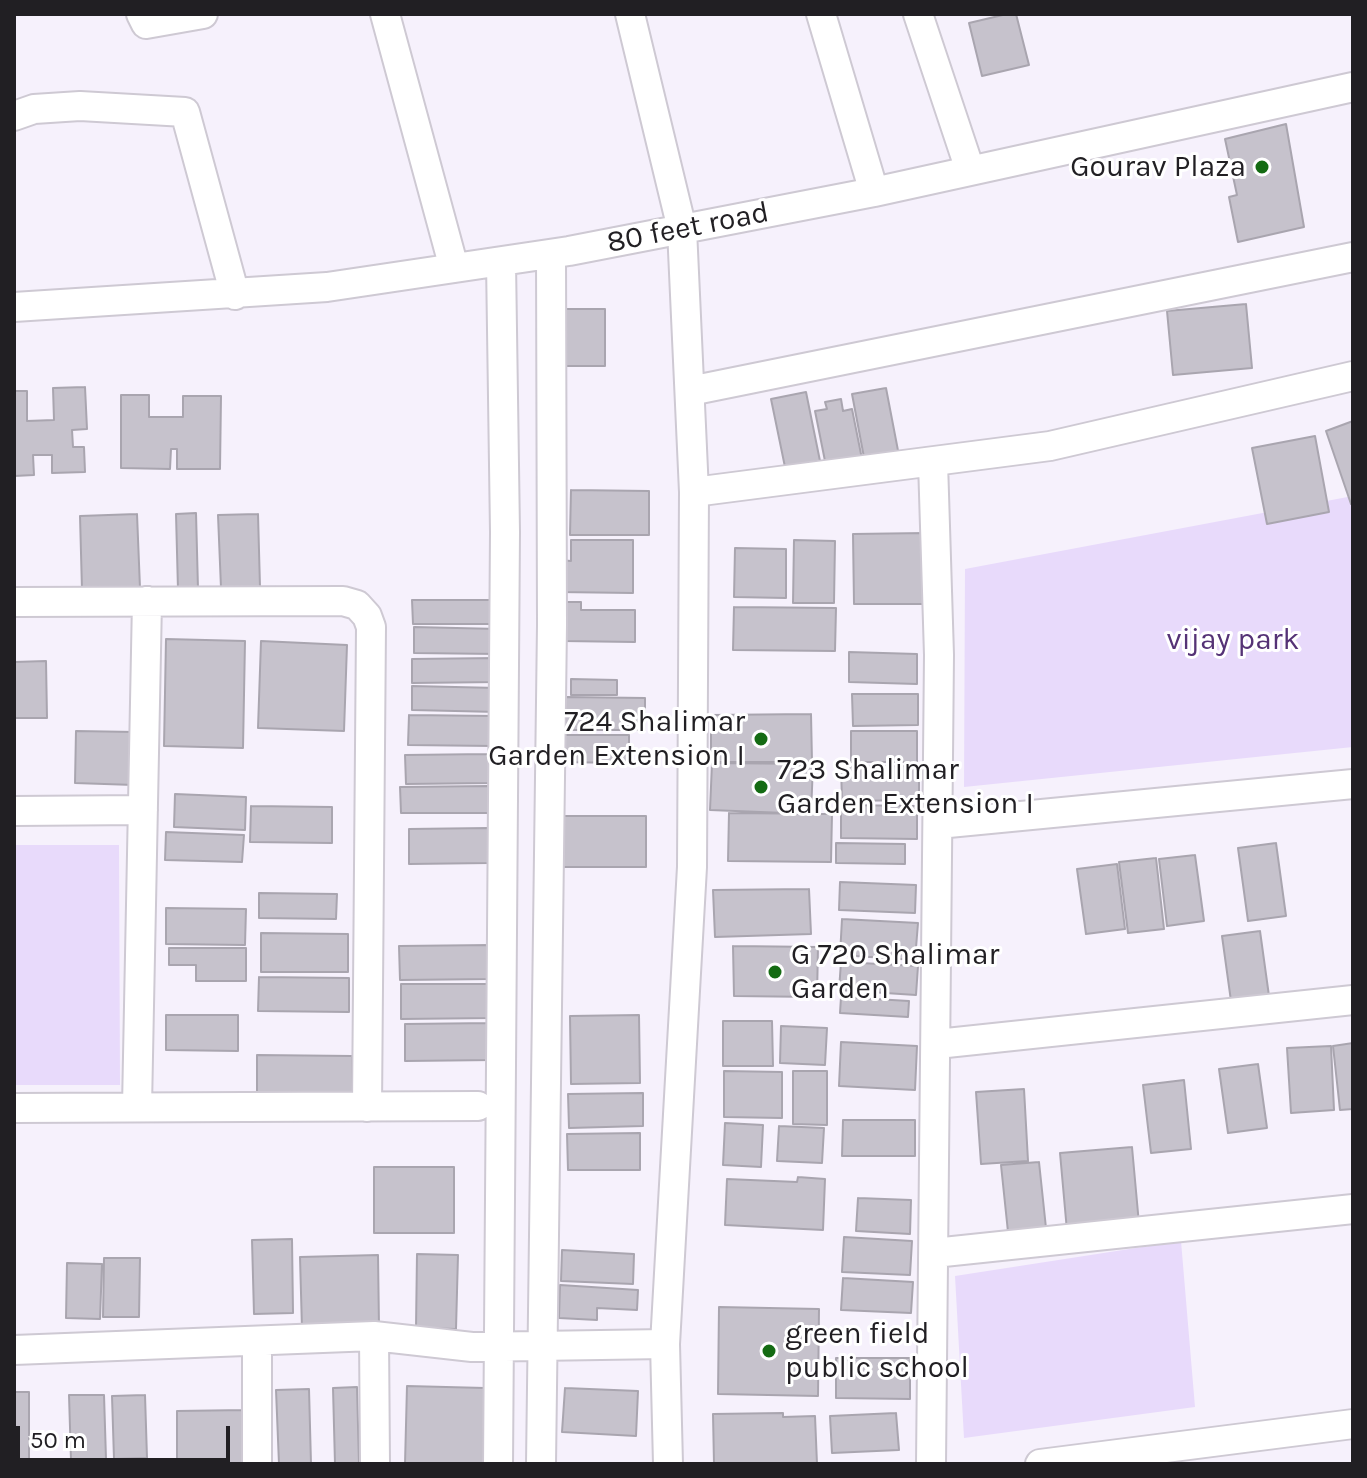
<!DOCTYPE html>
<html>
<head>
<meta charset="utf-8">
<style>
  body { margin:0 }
  #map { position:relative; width:1367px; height:1478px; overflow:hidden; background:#f6f1fc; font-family:Karla,sans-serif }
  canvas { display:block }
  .frame { position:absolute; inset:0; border:16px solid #211f23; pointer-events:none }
  .scale { position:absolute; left:16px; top:1426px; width:214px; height:36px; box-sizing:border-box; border:4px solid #211f23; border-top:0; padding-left:10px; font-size:24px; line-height:28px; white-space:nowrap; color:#211f23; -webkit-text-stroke:6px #fff; paint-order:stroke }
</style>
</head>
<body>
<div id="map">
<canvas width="1367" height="1478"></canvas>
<div class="frame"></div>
<div class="scale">50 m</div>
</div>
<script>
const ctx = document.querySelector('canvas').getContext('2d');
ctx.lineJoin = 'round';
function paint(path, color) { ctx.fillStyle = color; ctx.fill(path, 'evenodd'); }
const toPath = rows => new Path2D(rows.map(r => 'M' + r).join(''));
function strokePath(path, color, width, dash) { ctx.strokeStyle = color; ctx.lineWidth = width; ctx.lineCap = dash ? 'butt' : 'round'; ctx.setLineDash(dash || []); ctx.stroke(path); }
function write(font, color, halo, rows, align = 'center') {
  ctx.font = font + ' Karla,sans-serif'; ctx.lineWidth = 6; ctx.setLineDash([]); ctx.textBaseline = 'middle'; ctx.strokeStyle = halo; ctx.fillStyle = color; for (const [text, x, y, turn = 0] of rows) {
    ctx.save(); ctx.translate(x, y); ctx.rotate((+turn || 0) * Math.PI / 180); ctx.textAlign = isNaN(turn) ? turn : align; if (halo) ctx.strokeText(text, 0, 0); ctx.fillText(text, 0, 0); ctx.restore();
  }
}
const green = toPath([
  [1353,496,1353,747,964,787,965,569],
  [14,845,119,845,120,1085,14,1085],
  [1181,1241,1195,1407,964,1438,955,1276]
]);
const building = toPath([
  [1007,14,1016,14,1029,65,982,76,969,23,1007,14],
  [1286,124,1304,227,1238,242,1229,197,1237,195,1225,139,1286,124],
  [1246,304,1252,368,1173,375,1167,311,1246,304],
  [560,309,605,309,605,366,559,366,560,309],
  [85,387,87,429,72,430,73,447,84,447,85,472,52,473,52,455,33,455,34,475,14,476,14,391,27,391,27,421,54,420,53,388,85,387],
  [886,388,900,461,866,468,852,394,886,388],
  [806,392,820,461,785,467,771,399,806,392],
  [121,395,149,395,149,417,183,417,183,396,221,396,220,469,177,469,177,449,171,449,170,469,121,468,121,395],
  [841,399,843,411,852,409,862,459,826,466,815,411,827,409,825,402,841,399],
  [1353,421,1353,503,1351,504,1326,431,1353,421],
  [1315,436,1329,512,1267,524,1252,448,1315,436],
  [571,490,649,491,649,535,570,535,571,490],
  [196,513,198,589,178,590,176,514,196,513],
  [137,514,140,588,82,590,80,516,137,514],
  [258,514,260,587,221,588,218,515,258,514],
  [926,533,927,604,854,604,853,534,926,533],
  [571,540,633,540,633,593,558,592,559,560,571,561,571,540],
  [794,540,835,541,834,603,793,603,794,540],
  [735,548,786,549,786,598,734,597,735,548],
  [412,600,497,600,498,624,413,624,412,600],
  [564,602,581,602,581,610,635,610,635,642,563,641,564,602],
  [734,607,836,608,835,651,733,650,734,607],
  [414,627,499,629,498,654,414,653,414,627],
  [166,639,245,641,243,748,164,746,166,639],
  [261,641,347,645,344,731,258,728,261,641],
  [849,652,917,654,917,684,849,682,849,652],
  [498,658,498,682,412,683,412,659,498,658],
  [46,661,47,718,14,718,14,662,46,661],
  [571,679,617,680,617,695,571,695,571,679],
  [412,686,498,688,498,712,412,710,412,686],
  [852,694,918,694,918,725,853,726,852,694],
  [566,697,645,698,645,730,566,730,566,697],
  [811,714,812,762,711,762,711,715,811,714],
  [409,715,494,716,493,746,408,745,409,715],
  [76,731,135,732,134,785,75,783,76,731],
  [851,731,917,731,917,762,851,762,851,731],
  [555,735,629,735,629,763,555,762,555,735],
  [489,754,490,783,406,784,405,755,489,754],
  [712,763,813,764,811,814,710,810,712,763],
  [919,766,919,800,842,801,841,767,919,766],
  [489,786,489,813,401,813,400,787,489,786],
  [175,794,246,797,245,830,174,827,175,794],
  [841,805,917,806,917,839,841,838,841,805],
  [251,806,332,807,332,843,250,842,251,806],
  [729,813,832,814,831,862,728,861,729,813],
  [563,816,646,816,646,867,563,867,563,816],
  [489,828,489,863,409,864,409,829,489,828],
  [166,832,244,835,242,862,165,860,166,832],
  [836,843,905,844,905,864,836,863,836,843],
  [1276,843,1286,916,1248,921,1238,848,1276,843],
  [1195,855,1204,921,1167,926,1159,859,1195,855],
  [1156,858,1164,929,1128,933,1119,862,1156,858],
  [1117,864,1125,929,1086,934,1077,869,1117,864],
  [840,882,916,885,915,913,839,910,840,882],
  [809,889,811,934,715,937,713,890,809,889],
  [259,893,337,894,336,919,259,918,259,893],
  [166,908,246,909,245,945,166,944,166,908],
  [842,919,918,923,915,960,840,955,842,919],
  [1260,931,1269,996,1231,1001,1222,936,1260,931],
  [261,933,348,934,348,972,261,972,261,933],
  [492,945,492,979,400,980,399,946,492,945],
  [733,946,818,947,817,997,734,996,733,946],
  [169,948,246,948,246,981,196,981,196,965,169,965,169,948],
  [841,962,918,966,916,995,839,990,841,962],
  [259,977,349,978,349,1012,258,1011,259,977],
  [401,984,492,984,493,1018,401,1019,401,984],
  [841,997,909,1001,908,1017,840,1013,841,997],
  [166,1015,238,1015,238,1051,166,1050,166,1015],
  [639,1015,640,1083,571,1084,570,1016,639,1015],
  [723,1021,772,1021,773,1066,723,1066,723,1021],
  [493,1023,494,1060,405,1061,405,1024,493,1023],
  [781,1026,827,1028,825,1065,780,1063,781,1026],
  [841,1042,917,1046,915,1090,839,1086,841,1042],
  [1353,1043,1353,1109,1340,1110,1333,1046,1353,1043],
  [1331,1046,1334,1110,1291,1113,1287,1048,1331,1046],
  [257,1055,352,1056,352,1105,257,1104,257,1055],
  [1258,1064,1267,1128,1228,1133,1219,1069,1258,1064],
  [724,1071,782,1072,782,1118,724,1117,724,1071],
  [793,1071,827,1071,827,1125,793,1124,793,1071],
  [1184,1080,1191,1149,1151,1153,1143,1085,1184,1080],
  [1024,1089,1028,1161,981,1164,976,1092,1024,1089],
  [643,1093,643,1126,569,1128,568,1094,643,1093],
  [843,1120,915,1120,915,1156,842,1156,843,1120],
  [725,1123,763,1125,761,1167,723,1165,725,1123],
  [779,1126,824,1128,822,1163,777,1161,779,1126],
  [640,1133,640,1170,568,1170,567,1134,640,1133],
  [1132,1147,1139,1224,1067,1231,1060,1153,1132,1147],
  [1039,1162,1046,1228,1008,1232,1001,1165,1039,1162],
  [374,1167,454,1167,454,1233,374,1233,374,1167],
  [798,1177,825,1179,823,1230,725,1225,727,1179,797,1182,798,1177],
  [858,1198,911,1200,910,1234,856,1231,858,1198],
  [844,1237,912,1241,910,1275,842,1272,844,1237],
  [292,1239,293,1313,254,1314,252,1240,292,1239],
  [562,1250,634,1254,633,1284,561,1281,562,1250],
  [417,1254,458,1255,456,1329,416,1328,417,1254],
  [378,1255,379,1327,302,1329,300,1257,378,1255],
  [104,1258,140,1258,139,1317,103,1317,104,1258],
  [67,1263,102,1264,100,1319,66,1318,67,1263],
  [843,1278,913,1282,911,1313,841,1310,843,1278],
  [560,1285,638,1290,637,1310,597,1308,597,1320,559,1318,560,1285],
  [719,1307,819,1309,818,1396,718,1394,719,1307],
  [836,1358,910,1358,910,1399,836,1398,836,1358],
  [407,1386,485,1388,483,1464,405,1464,407,1386],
  [357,1387,359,1464,335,1464,333,1388,357,1387],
  [565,1388,638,1391,636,1436,562,1432,565,1388],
  [309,1389,311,1464,279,1464,276,1390,309,1389],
  [14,1392,29,1392,29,1460,14,1460,14,1392],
  [69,1395,104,1395,106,1459,71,1460,69,1395],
  [145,1395,147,1458,114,1459,112,1396,145,1395],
  [246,1410,247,1464,177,1464,177,1411,246,1410],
  [783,1413,783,1417,815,1416,817,1464,714,1464,713,1414,783,1413],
  [896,1413,899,1450,832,1453,830,1416,896,1413]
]);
const minor = toPath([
  [141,14,146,24,203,14],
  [385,14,454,268],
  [630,14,682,229,694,492,692,867,665,1344,668,1464],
  [821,14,874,192],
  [918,14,970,170],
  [14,116,34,109,80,106,185,112,235,295],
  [14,307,327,287,569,251,874,192,1353,87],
  [690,391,1353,257],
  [694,492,1050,446,1353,376],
  [14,602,343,601,357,605,367,616,371,627,367,1107],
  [14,811,143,810],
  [938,824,1353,784],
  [937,1044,1353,1000],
  [137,1107,147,601],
  [14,1108,478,1106],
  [934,1253,1353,1209],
  [374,1336,375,1464],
  [14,1350,374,1336,472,1347,665,1344],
  [257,1464,257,1341],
  [498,1464,505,532,501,262],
  [541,1464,552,625,551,254],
  [931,1464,939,655,933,462],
  [1040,1464,1353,1424]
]);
const markers = [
  [1262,167,8,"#146b13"],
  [761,739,8,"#146b13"],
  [761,787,8,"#146b13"],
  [775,972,8,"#146b13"],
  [769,1351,8,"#146b13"]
];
const poiNames = [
  ["Gourav Plaza",1246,167,"right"],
  ["724 Shalimar",745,722,"right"],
  ["Garden Extension I",745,756,"right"],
  ["723 Shalimar",777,770],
  ["Garden Extension I",777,804],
  ["G 720 Shalimar",791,955],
  ["Garden",791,989],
  ["green field",785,1334],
  ["public school",785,1368]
];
const streetNames = [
  ["80 feet road",688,228,-11]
];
const parkNames = [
  ["vijay park",1233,640]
];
paint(green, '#e8dafb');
paint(building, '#c6c2cc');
strokePath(building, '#a9a5af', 2);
strokePath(minor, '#cec9d3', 32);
strokePath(minor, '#fff', 28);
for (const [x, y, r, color] of markers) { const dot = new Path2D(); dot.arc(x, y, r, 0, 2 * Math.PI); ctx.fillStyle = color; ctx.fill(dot); strokePath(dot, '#fff', 3); }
write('30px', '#211f23', '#fff', poiNames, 'left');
write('30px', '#211f23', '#fff', streetNames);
write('30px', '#553276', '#fff', parkNames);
</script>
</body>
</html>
